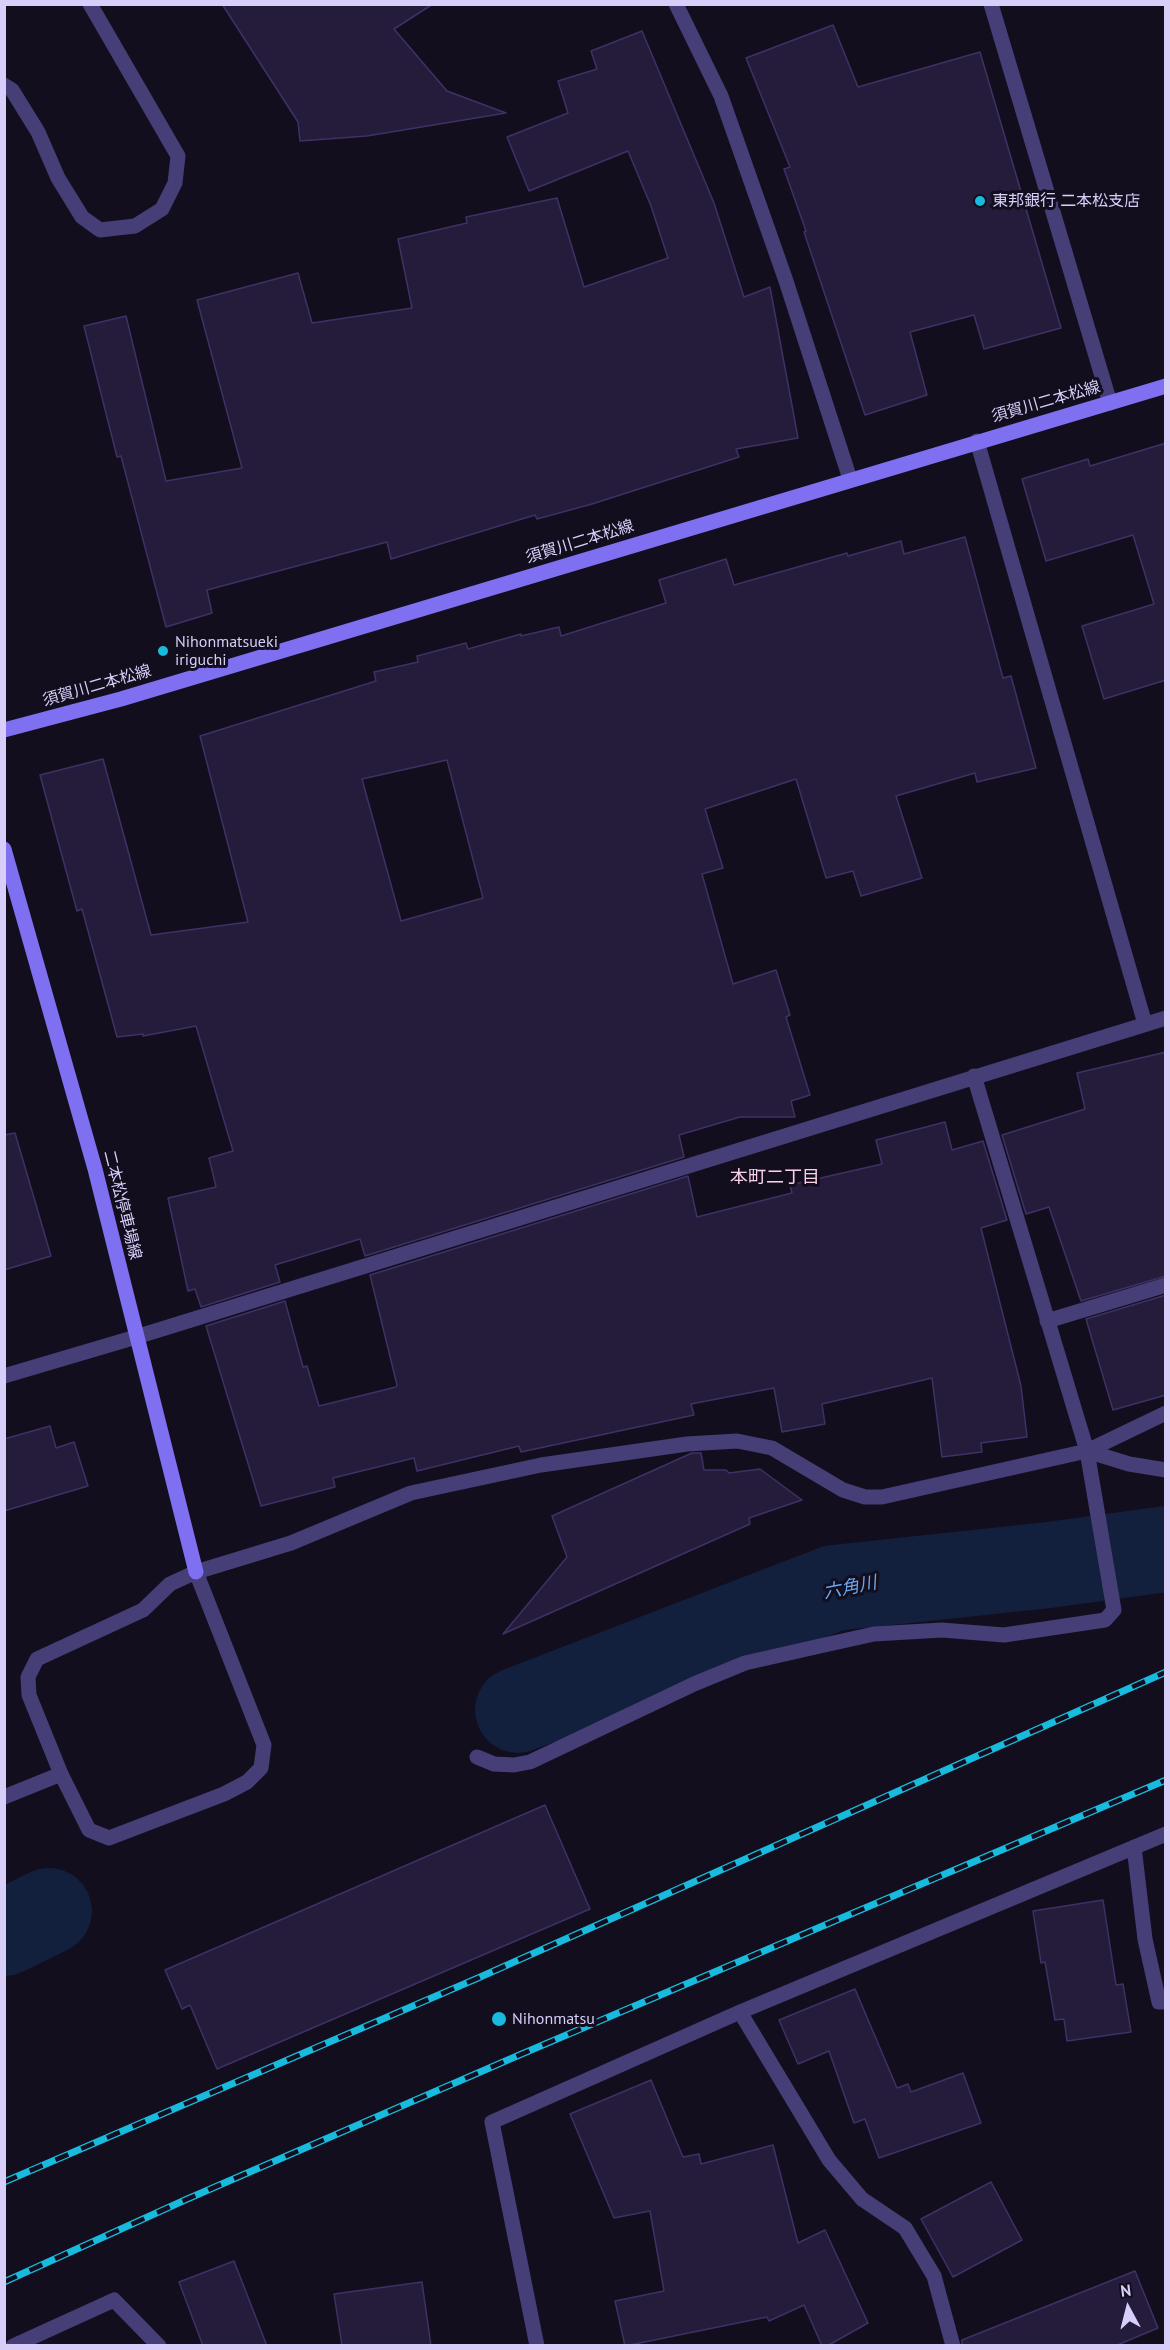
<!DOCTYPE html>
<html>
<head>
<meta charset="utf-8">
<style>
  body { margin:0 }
  #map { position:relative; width:1170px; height:2350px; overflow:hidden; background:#120e1d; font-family:"PT Sans",sans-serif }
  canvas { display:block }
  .frame { position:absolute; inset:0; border:6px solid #d7cffa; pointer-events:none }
  .north { position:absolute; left:1098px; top:2278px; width:60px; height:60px; -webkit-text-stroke:4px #120e1d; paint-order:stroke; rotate:353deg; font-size:16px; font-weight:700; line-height:24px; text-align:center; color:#d7cffa }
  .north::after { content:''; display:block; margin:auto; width:21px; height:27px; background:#d7cffa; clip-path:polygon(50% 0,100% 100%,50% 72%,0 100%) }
</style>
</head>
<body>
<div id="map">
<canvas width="1170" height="2350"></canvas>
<div class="frame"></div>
<div class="north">N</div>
</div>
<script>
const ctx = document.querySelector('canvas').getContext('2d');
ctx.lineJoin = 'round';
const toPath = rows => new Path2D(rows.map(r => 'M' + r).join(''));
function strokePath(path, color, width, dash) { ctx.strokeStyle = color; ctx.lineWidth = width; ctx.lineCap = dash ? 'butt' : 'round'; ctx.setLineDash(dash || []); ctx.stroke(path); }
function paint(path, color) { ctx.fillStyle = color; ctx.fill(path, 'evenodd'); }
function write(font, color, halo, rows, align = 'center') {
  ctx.font = font + ' "PT Sans","Noto Sans JP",sans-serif'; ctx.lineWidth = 6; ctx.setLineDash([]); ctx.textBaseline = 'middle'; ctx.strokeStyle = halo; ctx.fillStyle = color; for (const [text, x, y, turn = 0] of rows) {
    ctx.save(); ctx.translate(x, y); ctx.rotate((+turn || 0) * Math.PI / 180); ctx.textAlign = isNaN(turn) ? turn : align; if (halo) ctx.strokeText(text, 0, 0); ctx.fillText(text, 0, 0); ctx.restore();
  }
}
const river = toPath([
  [518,1710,834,1588,1049,1565,1166,1549],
  [4,1933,49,1911]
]);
const building = toPath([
  [222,4,433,4,394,29,447,91,506,113,367,136,300,141,298,122,222,4],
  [833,25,858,87,980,52,1061,328,984,349,974,315,910,332,927,395,865,415,804,232,806,231,784,169,790,167,746,58,833,25],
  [642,31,714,203,744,297,770,287,798,438,736,449,739,457,592,504,537,519,535,515,391,559,387,542,207,590,212,613,166,627,121,456,117,457,84,326,126,316,166,481,242,468,197,300,298,273,312,323,412,308,398,239,467,223,466,217,557,198,584,287,668,258,651,206,628,151,529,191,507,137,568,113,558,81,597,69,591,51,642,31],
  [1166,443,1166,680,1104,699,1082,626,1154,604,1133,535,1046,561,1022,479,1088,459,1090,466,1166,443],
  [965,537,1003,678,1011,676,1036,768,977,782,975,773,896,796,922,878,861,896,853,871,826,878,796,779,705,809,723,868,702,874,733,984,776,970,790,1015,786,1017,810,1095,791,1101,795,1117,740,1117,679,1135,684,1157,365,1256,360,1239,275,1265,280,1282,201,1307,195,1289,188,1291,168,1198,216,1187,209,1158,233,1151,196,1026,143,1036,143,1034,117,1037,82,909,77,911,40,775,103,759,151,935,248,922,200,736,376,681,374,672,418,662,417,656,466,643,468,649,521,634,521,636,559,627,561,636,666,603,659,580,726,559,734,585,847,553,848,556,901,541,904,554,965,537],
  [447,760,483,898,401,921,362,779,447,760],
  [1166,1052,1166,1276,1081,1301,1049,1207,1026,1214,1002,1135,1085,1109,1077,1073,1166,1052],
  [945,1122,952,1150,983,1141,1007,1220,981,1228,1021,1386,1027,1437,981,1443,982,1452,942,1457,932,1378,822,1404,825,1424,782,1432,774,1388,691,1404,694,1415,521,1452,519,1446,417,1471,414,1458,333,1478,335,1487,261,1506,206,1326,285,1301,303,1367,307,1366,319,1406,396,1387,397,1385,370,1275,688,1176,697,1217,792,1193,790,1185,882,1164,876,1140,945,1122],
  [15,1133,51,1256,4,1270,4,1135,15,1133],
  [1166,1295,1166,1395,1113,1410,1086,1319,1166,1295],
  [50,1426,56,1448,74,1442,88,1486,4,1511,4,1439,50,1426],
  [692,1453,701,1453,704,1470,726,1470,729,1473,760,1469,802,1500,749,1518,750,1524,503,1634,567,1557,552,1516,692,1453],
  [545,1805,590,1909,217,2069,190,2005,182,2009,165,1970,545,1805],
  [1103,1900,1116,1985,1123,1984,1131,2032,1067,2041,1064,2019,1055,2020,1045,1962,1041,1963,1033,1911,1103,1900],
  [855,1989,897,2088,908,2084,911,2092,963,2073,981,2123,879,2158,865,2119,854,2123,829,2051,798,2064,779,2020,855,1989],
  [651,2080,683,2157,699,2154,701,2164,773,2145,798,2243,825,2230,868,2323,827,2346,822,2346,804,2305,769,2321,767,2317,625,2346,615,2301,664,2291,650,2211,614,2218,570,2114,651,2080],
  [991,2182,1022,2240,953,2277,921,2219,991,2182],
  [234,2261,267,2346,203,2346,179,2282,234,2261],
  [1135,2271,1158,2328,1115,2346,962,2346,962,2340,1135,2271],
  [422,2282,431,2346,342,2346,334,2294,422,2282]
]);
const service = toPath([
  [991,4,1110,403],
  [477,1757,494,1764,514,1765,530,1762,694,1684,745,1663,820,1646,874,1634,942,1630,1004,1635,1105,1620,1114,1610,1087,1451]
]);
const minor = toPath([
  [676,4,721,96,786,281,850,479],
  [4,85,12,90,38,132,58,178,82,217,100,230,135,226,162,209,175,183,178,156,90,4],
  [977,441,1145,1024],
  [974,1076,1087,1451,1129,1464,1166,1470],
  [1047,1321,1166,1285],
  [136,1337,1166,1018],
  [196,1572,264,1745,261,1768,247,1782,224,1794,109,1838,89,1830,61,1774,29,1695,28,1677,37,1659,143,1610,170,1584,196,1572,291,1543,411,1493,541,1465,687,1444,737,1441,772,1448,843,1490,865,1497,882,1497,1087,1451,1166,1413],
  [4,1797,61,1774],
  [1134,1847,1145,1939,1159,2002,1166,2002],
  [740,2012,829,2160,862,2199,905,2228,934,2276,953,2346],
  [13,2346,114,2300,159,2346],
  [537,2346,492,2122,740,2012,1166,1834]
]);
const tertiary = toPath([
  [4,1376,136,1337]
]);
const secondary = toPath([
  [4,730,121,699,1166,386],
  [4,849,95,1169,196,1572]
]);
const rail = toPath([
  [4,2182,478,1978,1166,1672],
  [4,2282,185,2200,517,2056,1166,1780]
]);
const markers = [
  [980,201,6,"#18badd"],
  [163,651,6,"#18badd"],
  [499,2019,8,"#18badd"]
];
const poiNames = [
  ["東邦銀行 二本松支店",992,201],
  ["Nihonmatsueki",175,642],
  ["iriguchi",175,660],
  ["Nihonmatsu",512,2019]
];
const streetNames = [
  ["須賀川二本松線",1046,402,-16],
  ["須賀川二本松線",580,542,-17],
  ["須賀川二本松線",97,686,-16],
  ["二本松停車場線",122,1205,76]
];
const neighbourhoodNames = [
  ["本町二丁目",775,1178]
];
const waterNames = [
  ["六角川",850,1588,-11]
];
strokePath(river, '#121f3d', 86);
paint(building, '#251c3c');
strokePath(building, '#3f3165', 1.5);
strokePath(service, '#453e77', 15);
strokePath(minor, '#453e77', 15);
strokePath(tertiary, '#453e77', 15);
strokePath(secondary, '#7e70f0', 15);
strokePath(rail, '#18badd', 7);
strokePath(rail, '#120e1d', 4.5, [14]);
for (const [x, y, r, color] of markers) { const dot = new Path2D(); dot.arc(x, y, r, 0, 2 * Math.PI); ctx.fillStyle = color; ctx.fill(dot); strokePath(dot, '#120e1d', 2); }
write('16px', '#d7cffa', '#120e1d', poiNames, 'left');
write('16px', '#d7cffa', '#120e1d', streetNames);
write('18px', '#fad1e8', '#120e1d', neighbourhoodNames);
write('italic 18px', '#68a6ef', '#120e1d', waterNames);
</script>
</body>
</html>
